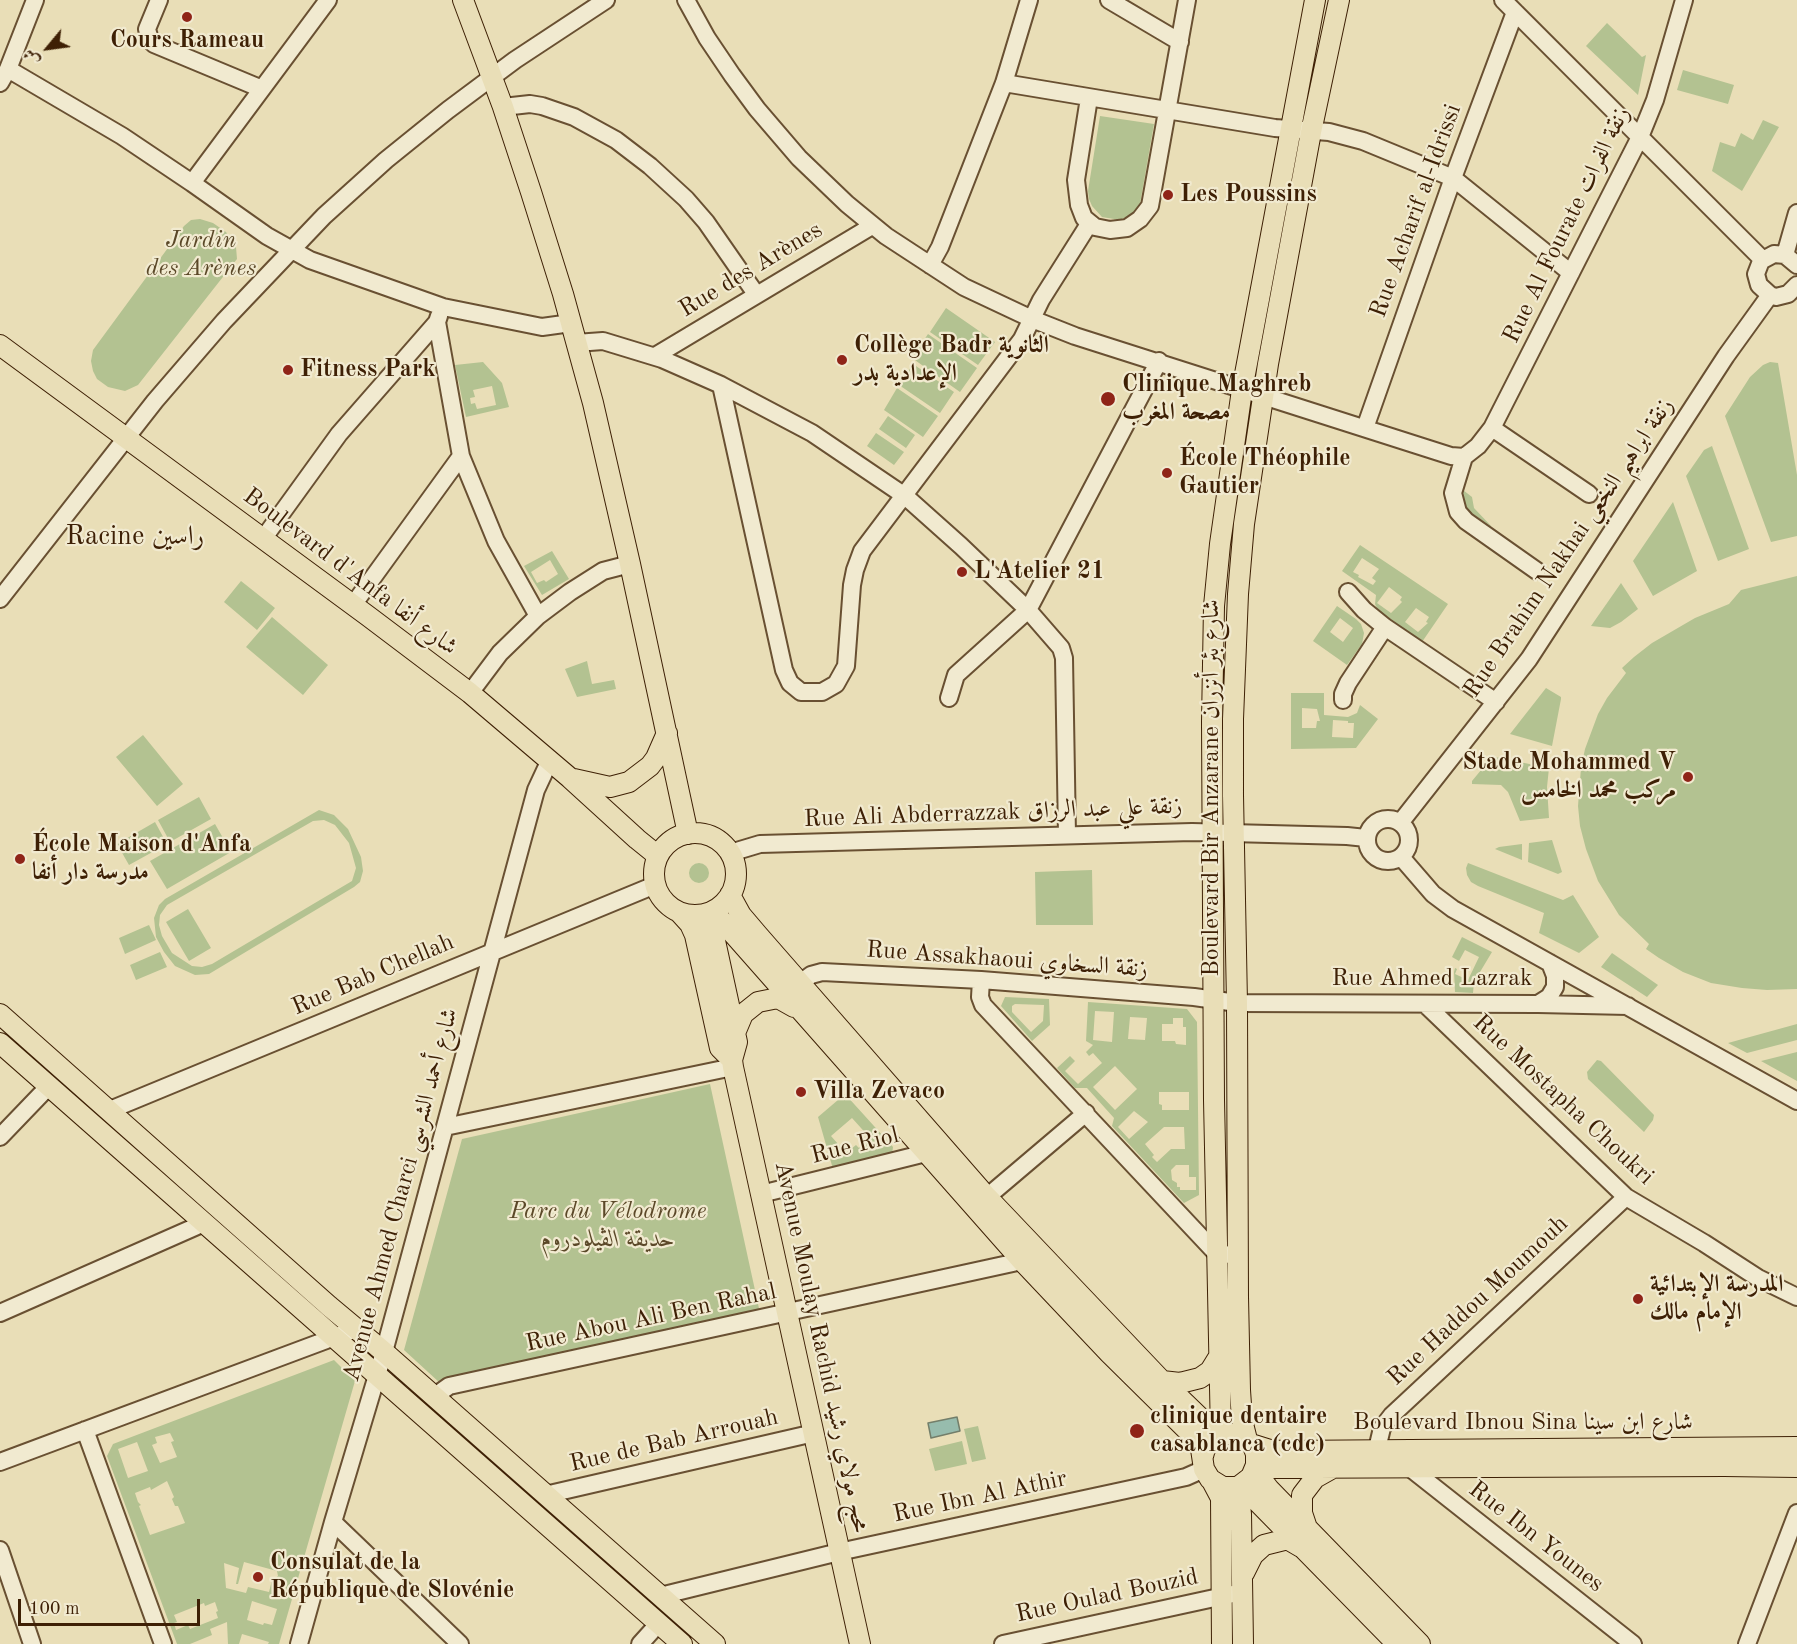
<!DOCTYPE html>
<html>
<head>
<meta charset="utf-8">
<style>
  body { margin:0 }
  #map { position:relative; width:1797px; height:1644px; overflow:hidden; background:#e9deb7; font-family:"Old Standard TT",Amiri,serif }
  canvas { display:block }
  .north { position:absolute; left:18px; top:18px; width:60px; height:60px; -webkit-text-stroke:4px #f1ead0; paint-order:stroke; rotate:241deg; font-size:16px; font-weight:700; line-height:24px; text-align:center; color:#3e2005 }
  .north::after { content:''; display:block; margin:auto; width:21px; height:27px; background:#3e2005; clip-path:polygon(50% 0,100% 100%,50% 72%,0 100%) }
  .scale { position:absolute; left:18px; top:1599px; width:182px; height:27px; box-sizing:border-box; border:3px solid #3e2005; border-top:0; padding-left:8px; font-size:18px; line-height:21px; white-space:nowrap; color:#3e2005; -webkit-text-stroke:4px #f1ead0; paint-order:stroke }
</style>
</head>
<body>
<div id="map">
<canvas width="1797" height="1644"></canvas>
<div class="north">ش</div>
<div class="scale">100 m</div>
</div>
<script>
const ctx = document.querySelector('canvas').getContext('2d');
ctx.lineJoin = 'round';
function paint(path, color) { ctx.fillStyle = color; ctx.fill(path, 'evenodd'); }
const toPath = rows => new Path2D(rows.map(r => 'M' + r).join(''));
function strokePath(path, color, width, dash) { ctx.strokeStyle = color; ctx.lineWidth = width; ctx.lineCap = dash ? 'butt' : 'round'; ctx.setLineDash(dash || []); ctx.stroke(path); }
function write(font, color, halo, rows, align = 'center') {
  ctx.font = font + ' "Old Standard TT",Amiri,serif'; ctx.lineWidth = 4.5; ctx.setLineDash([]); ctx.textBaseline = 'middle'; ctx.strokeStyle = halo; ctx.fillStyle = color; for (const [text, x, y, turn = 0] of rows) {
    ctx.save(); ctx.translate(x, y); ctx.rotate((+turn || 0) * Math.PI / 180); ctx.textAlign = isNaN(turn) ? turn : align; if (halo) ctx.strokeText(text, 0, 0); ctx.fillText(text, 0, 0); ctx.restore();
  }
}
const green = toPath([
  [1607,23,1642,57,1646,55,1638,95,1586,46],
  [1683,70,1734,85,1728,104,1677,90],
  [1100,116,1154,124,1140,204,1132,214,1120,220,1102,217,1092,206,1089,199,1088,191],
  [1763,120,1779,127,1742,191,1712,171,1720,142,1735,147,1741,133,1753,140],
  [200,219,213,223,226,232,236,247,237,259,138,385,125,391,108,387,97,379,93,371,91,361,93,350,184,226,191,220],
  [946,308,995,342,978,365,930,332],
  [928,334,977,368,960,392,912,358],
  [483,362,502,383,509,407,466,417,455,365],
  [492,386,496,405,477,409,475,403,471,404,470,398,475,397,473,390],
  [1770,362,1778,363,1797,475,1797,536,1771,542,1725,416,1750,377,1763,365],
  [913,364,954,392,940,413,899,385],
  [897,388,938,416,923,437,884,410],
  [888,416,915,435,906,448,879,429],
  [876,433,904,452,894,465,867,446],
  [1712,446,1749,549,1718,561,1686,476,1704,450],
  [1463,490,1472,497,1474,508,1492,527,1466,509,1462,497],
  [1673,502,1697,571,1653,596,1633,561],
  [1360,545,1448,604,1422,642,1378,610,1375,604,1376,595,1342,571],
  [1362,558,1379,569,1372,578,1376,581,1373,585,1358,577,1359,575,1353,572],
  [1389,587,1402,597,1400,600,1402,602,1391,613,1377,603],
  [1416,608,1429,617,1426,622,1428,623,1418,632,1405,622],
  [552,551,569,579,542,595,524,566],
  [550,560,558,574,546,582,544,580,537,583,531,572],
  [1797,576,1797,989,1767,990,1742,988,1711,983,1683,972,1659,958,1646,949,1649,944,1619,915,1598,881,1586,849,1580,826,1578,806,1581,768,1585,749,1598,714,1607,698,1626,673,1622,668,1634,657,1652,643,1695,618,1729,604,1741,590],
  [241,581,275,608,257,630,224,602],
  [1621,583,1638,609,1621,622,1610,628,1591,626],
  [1337,606,1356,619,1361,624,1364,633,1362,644,1347,665,1313,641],
  [1340,618,1353,628,1343,642,1330,632],
  [272,617,328,665,303,695,246,647],
  [587,661,592,684,614,680,616,689,577,697,565,669],
  [1546,688,1561,697,1561,699,1552,746,1510,734],
  [1291,693,1324,693,1324,715,1348,717,1357,713,1360,705,1378,719,1356,748,1291,749],
  [1302,708,1317,709,1320,721,1317,721,1316,728,1302,728],
  [1333,720,1348,721,1348,723,1354,723,1353,738,1332,737],
  [143,735,183,784,157,806,116,757],
  [1495,757,1549,768,1547,787,1549,818,1520,821,1508,792,1501,785,1472,784,1472,781,1491,758],
  [199,797,211,819,170,842,158,820],
  [319,810,334,815,348,829,361,857,363,871,360,882,354,887,209,974,195,975,175,966,164,952,156,937,154,918,159,905,165,899],
  [324,820,335,825,349,843,356,868,352,881,212,964,202,967,192,966,172,953,162,936,159,925,160,915,167,905,313,821],
  [155,822,167,844,129,865,117,844],
  [215,824,231,852,167,889,150,861],
  [1552,840,1562,872,1558,874,1528,862,1529,843],
  [1522,844,1522,860,1495,849,1499,847],
  '689 873a10 10 0 1 1 20 0a10 10 0 1 1-20 0Z',
  [1468,863,1563,900,1573,895,1599,937,1579,953,1539,933,1544,913,1478,886,1471,882,1467,875,1466,868],
  [1092,870,1093,925,1036,925,1035,872],
  [188,909,211,948,189,961,166,922],
  [149,925,156,940,125,954,119,938],
  [1462,937,1492,952,1474,982,1473,993,1455,992,1454,972,1455,968,1457,969,1455,974,1468,980,1479,957,1465,950,1459,961,1452,957],
  [160,952,167,967,136,980,130,965],
  [1612,953,1658,985,1647,997,1601,967],
  [1005,997,1049,999,1050,1025,1032,1041,1001,1006],
  [1015,1004,1044,1005,1043,1021,1031,1032,1012,1012,1012,1006],
  [1088,1002,1187,1009,1197,1022,1199,1195,1184,1203,1112,1126,1114,1118,1087,1088,1075,1088,1057,1068,1070,1056,1075,1061,1065,1071,1078,1084,1102,1063,1093,1053,1089,1056,1086,1052,1093,1045,1086,1041],
  [1095,1011,1114,1012,1112,1042,1093,1040],
  [1130,1017,1147,1018,1145,1040,1128,1039],
  [1173,1018,1183,1018,1183,1027,1186,1027,1186,1045,1176,1044,1175,1041,1162,1041,1162,1024,1173,1024],
  [1115,1066,1137,1089,1115,1110,1093,1087],
  [1159,1092,1189,1092,1189,1110,1162,1110,1162,1105,1159,1104],
  [1134,1111,1148,1122,1129,1139,1118,1127],
  [1164,1127,1184,1127,1185,1149,1171,1149,1157,1162,1152,1157,1154,1155,1145,1144],
  [1176,1165,1189,1165,1189,1177,1196,1177,1196,1190,1180,1190,1180,1187,1177,1187,1177,1183,1172,1180,1171,1170],
  [1797,1024,1797,1040,1747,1053,1728,1043],
  [1797,1052,1797,1081,1761,1061],
  [1597,1060,1601,1061,1654,1115,1653,1120,1644,1132,1588,1079,1587,1072],
  [710,1084,760,1313,440,1383,404,1350,462,1139],
  [845,1094,893,1147,892,1155,833,1169,818,1117],
  [852,1118,870,1138,859,1148,856,1145,846,1153,831,1136],
  [334,1360,355,1381,279,1644,268,1644,269,1642,242,1634,239,1644,228,1644,227,1622,210,1629,212,1635,190,1644,177,1644,107,1456,113,1444],
  [170,1433,174,1441,171,1442,177,1457,160,1463,152,1445,157,1443,155,1437],
  [137,1442,148,1471,128,1478,118,1449],
  [167,1481,174,1497,172,1499,175,1506,178,1506,185,1523,150,1535,139,1506,141,1505,138,1502,135,1493,150,1487,151,1490],
  [244,1562,277,1571,278,1576,272,1580,269,1592,248,1587,246,1593,226,1588,224,1563,239,1568,236,1584,238,1584],
  [252,1601,277,1609,272,1625,264,1623,263,1625,247,1620],
  [215,1602,218,1611,216,1612,218,1618,190,1629,188,1625,176,1630,174,1623,177,1622,174,1615,204,1603,205,1606],
  [978,1426,986,1459,972,1462,964,1429],
  [962,1441,967,1464,935,1471,929,1449]
]);
const water = toPath([
  [957,1417,960,1431,931,1438,928,1423,957,1417]
]);
const minor = toPath([
  [159,0,147,29,150,40,154,44,262,89],
  [686,0,707,38,732,75,757,109,799,158,847,204,886,236,964,287,1032,319,1075,336,1451,456,1464,457],
  [1109,0,1180,42],
  [1503,0,1763,260],
  [8,69,122,136,192,183,267,236,310,260,443,307,542,327,571,323],
  [0,83,8,69,35,0],
  [1004,83,1275,128,1329,132,1363,141,1453,178,1571,273],
  [1089,98,1076,180,1079,205,1084,218,1095,227,1110,230,1127,228,1140,219,1150,206,1187,0],
  [503,107,530,104,542,106,574,117,616,140,650,166,686,199,706,222,756,294],
  [192,183,328,0],
  [1785,255,1797,213],
  [930,265,940,247,1004,83,1029,0],
  [1797,265,1785,255,1774,254,1761,261,1756,274,1759,285,1770,295,1776,297,1788,294,1797,285],
  [437,322,461,456,496,541,538,616],
  [576,343,603,341,662,359,721,385,812,433,905,496,961,546,1028,610,1061,648,1064,658,1067,835],
  [655,356,872,226],
  [721,385,784,670,790,683,801,692,822,692,836,684,846,666,852,585,855,570,862,551,1022,339,1041,300,1089,224],
  [1365,428,1453,178,1515,12],
  [1492,428,1589,494],
  [1464,457,1478,446,1492,428,1640,137,1655,100,1684,0],
  [1464,457,1453,493,1458,512,1466,521,1537,571],
  [263,539,339,434,437,322,439,316],
  [1348,592,1364,610,1385,627,1496,702],
  [0,599,155,401,224,321,324,216,386,160,448,110,515,60,606,0],
  [353,605,461,456],
  [470,693,500,653,538,616,570,592,603,571,630,564],
  [949,698,956,675,1028,610,1159,361],
  [1343,700,1343,694,1348,683,1385,627],
  '1367 840a21 21 0 1 1 42 0a21 21 0 1 1-42 0Z',
  [1400,823,1529,659,1726,356,1770,295],
  [730,853,760,844,1192,832,1347,836,1366,838],
  [1401,857,1433,894,1453,909,1797,1101],
  [981,980,980,997,983,1005,1216,1253,1238,1256],
  [800,983,811,975,822,972,981,980,1194,997,1237,1003,1538,1004,1628,1006],
  [1425,1004,1626,1197,1704,1243,1758,1278,1797,1297],
  [1538,1004,1549,997,1555,987,1555,976,1550,963],
  [110,1110,655,885],
  [445,1127,733,1067],
  [0,1137,49,1086],
  [761,1194,926,1153],
  [987,1197,1086,1113],
  [0,1313,204,1223],
  [437,1399,442,1391,449,1386,1022,1261],
  [85,1430,163,1644],
  [1377,1449,1382,1428,1392,1415,1626,1197],
  [0,1462,356,1329],
  [1410,1468,1633,1644],
  [545,1495,814,1433],
  [333,1522,460,1644],
  [0,1550,32,1644],
  [660,1596,839,1552,1186,1477,1204,1469],
  [299,1644,333,1522,384,1352,536,790,550,760],
  [640,1644,659,1623],
  [1003,1644,1242,1592],
  [1747,1644,1797,1513]
]);
const major = toPath([
  [463,0,503,107,531,192,563,294,593,403,630,564,688,834],
  [0,345,368,616,470,693,570,778,637,839,658,856],
  [574,779,610,787,629,782,650,766,656,758,667,733],
  '654 874a41 41 0 1 1 82 0a41 41 0 1 1-82 0Z',
  [730,895,741,915,758,935,987,1197,1162,1381,1219,1436],
  [713,911,1022,1261,1109,1353,1192,1435,1201,1449,1204,1469,1210,1479,1223,1487,1238,1487,1251,1477,1256,1465,1256,1454,1253,1446,1247,1440,1236,1434,1226,1434,1213,1439,1205,1449,1203,1456],
  [680,913,690,924,695,935,720,1048,732,1060],
  [709,913,737,1042,732,1060,733,1067,860,1644],
  [0,1014,329,1306,384,1352,715,1644],
  [735,1033,743,1014,758,1002,778,998,794,1007],
  [0,1043,682,1644],
  [1162,1381,1180,1383,1200,1378,1210,1371,1218,1358],
  [1221,1435,1214,1100,1212,722,1214,606,1220,544,1242,390,1315,0],
  [1247,1440,1242,1420,1240,1390,1238,1297,1237,1003,1233,795,1233,719,1238,594,1244,524,1268,364,1311,132,1339,0],
  [1251,1444,1270,1450,1282,1451,1797,1447],
  [1256,1468,1724,1466,1797,1467],
  [1255,1471,1269,1489,1420,1644],
  [1212,1481,1221,1498,1222,1644],
  [1241,1485,1397,1644],
  [1238,1487,1241,1514,1243,1644],
  [1307,1528,1302,1513,1302,1495,1315,1478,1331,1469],
  [1244,1573,1253,1555,1264,1545,1284,1540,1289,1540,1301,1547]
]);
const markers = [
  [187,17,6,"#8f2418"],
  [1168,195,6,"#8f2418"],
  [842,360,6,"#8f2418"],
  [288,370,6,"#8f2418"],
  [1108,399,8,"#8f2418"],
  [1167,473,6,"#8f2418"],
  [962,572,6,"#8f2418"],
  [1688,777,6,"#8f2418"],
  [20,859,6,"#8f2418"],
  [801,1092,6,"#8f2418"],
  [1638,1299,6,"#8f2418"],
  [1137,1431,8,"#8f2418"],
  [258,1577,6,"#8f2418"]
];
const poiNames = [
  ["Cours Rameau",187,41,"center"],
  ["Les Poussins",1180,195],
  ["Collège Badr الثانوية",854,346],
  ["الإعدادية بدر",854,374],
  ["Fitness Park",300,370],
  ["Clinique Maghreb",1122,385],
  ["مصحة المغرب",1122,413],
  ["École Théophile",1179,459],
  ["Gautier",1179,487],
  ["L'Atelier 21",974,572],
  ["Stade Mohammed V",1676,763,"right"],
  ["مركب محمد الخامس",1676,791,"right"],
  ["École Maison d'Anfa",32,845],
  ["مدرسة دار أنفا",32,873],
  ["Villa Zevaco",813,1092],
  ["المدرسة الإبتدائية",1650,1285],
  ["الإمام مالك",1650,1313],
  ["clinique dentaire",1150,1417],
  ["casablanca (cdc)",1150,1445],
  ["Consulat de la",270,1563],
  ["République de Slovénie",270,1591]
];
const streetNames = [
  ["Rue Acharif al-Idrissi",1416,211,-70],
  ["Rue Al Fourate زنقة الفرات",1567,225,-64],
  ["Rue des Arènes",751,270,-31],
  ["Rue Brahim Nakhai زنقة ابراهيم النخعي",1569,548,-56],
  ["Boulevard d'Anfa شارع أنفا",350,572,37],
  ["Boulevard Bir Anzarane شارع بئر أنزران",1212,788,-90],
  ["Rue Ali Abderrazzak زنقة علي عبد الرزاق",993,813,-2],
  ["Rue Assakhaoui زنقة السخاوي",1007,960,4],
  ["Rue Bab Chellah",373,975,-23],
  ["Rue Ahmed Lazrak",1432,979],
  ["Rue Mostapha Choukri",1563,1100,43],
  ["Rue Riol",855,1146,-14],
  ["Avenue Ahmed Charci شارع أحمد الشرسي",401,1195,-75],
  ["Rue Haddou Moumouh",1478,1301,-43],
  ["Rue Abou Ali Ben Rahal",651,1318,-12],
  ["Avenue Moulay Rachid محج مولاي رشيد",821,1347,78],
  ["Boulevard Ibnou Sina شارع ابن سينا",1523,1423],
  ["Rue de Bab Arrouah",674,1441,-13],
  ["Rue Ibn Al Athir",980,1497,-12],
  ["Rue Ibn Younes",1536,1537,38],
  ["Rue Oulad Bouzid",1107,1596,-12]
];
const parkNames = [
  ["Jardin",201,241],
  ["des Arènes",201,269],
  ["Parc du Vélodrome",608,1212],
  ["حديقة الڤيلودروم",608,1240]
];
const quarterNames = [
  ["Racine راسين",135,537]
];
paint(green, '#b3c291');
paint(water, '#97bcad');
strokePath(water, '#737e6a', 1.5);
strokePath(minor, '#695032', 20);
strokePath(major, '#3e2005', 22);
strokePath(minor, '#f1ead0', 16);
strokePath(major, '#e9deb7', 20);
for (const [x, y, r, color] of markers) { const dot = new Path2D(); dot.arc(x, y, r, 0, 2 * Math.PI); ctx.fillStyle = color; ctx.fill(dot); strokePath(dot, '#f1ead0', 2); }
write('bold 24px', '#3e2005', '#f1ead0', poiNames, 'left');
write('24px', '#3e2005', '#f1ead0', streetNames);
write('italic 24px', '#5b4828', '#f1ead0', parkNames);
write('27px', '#3e2005', '#f1ead0', quarterNames);
</script>
</body>
</html>
